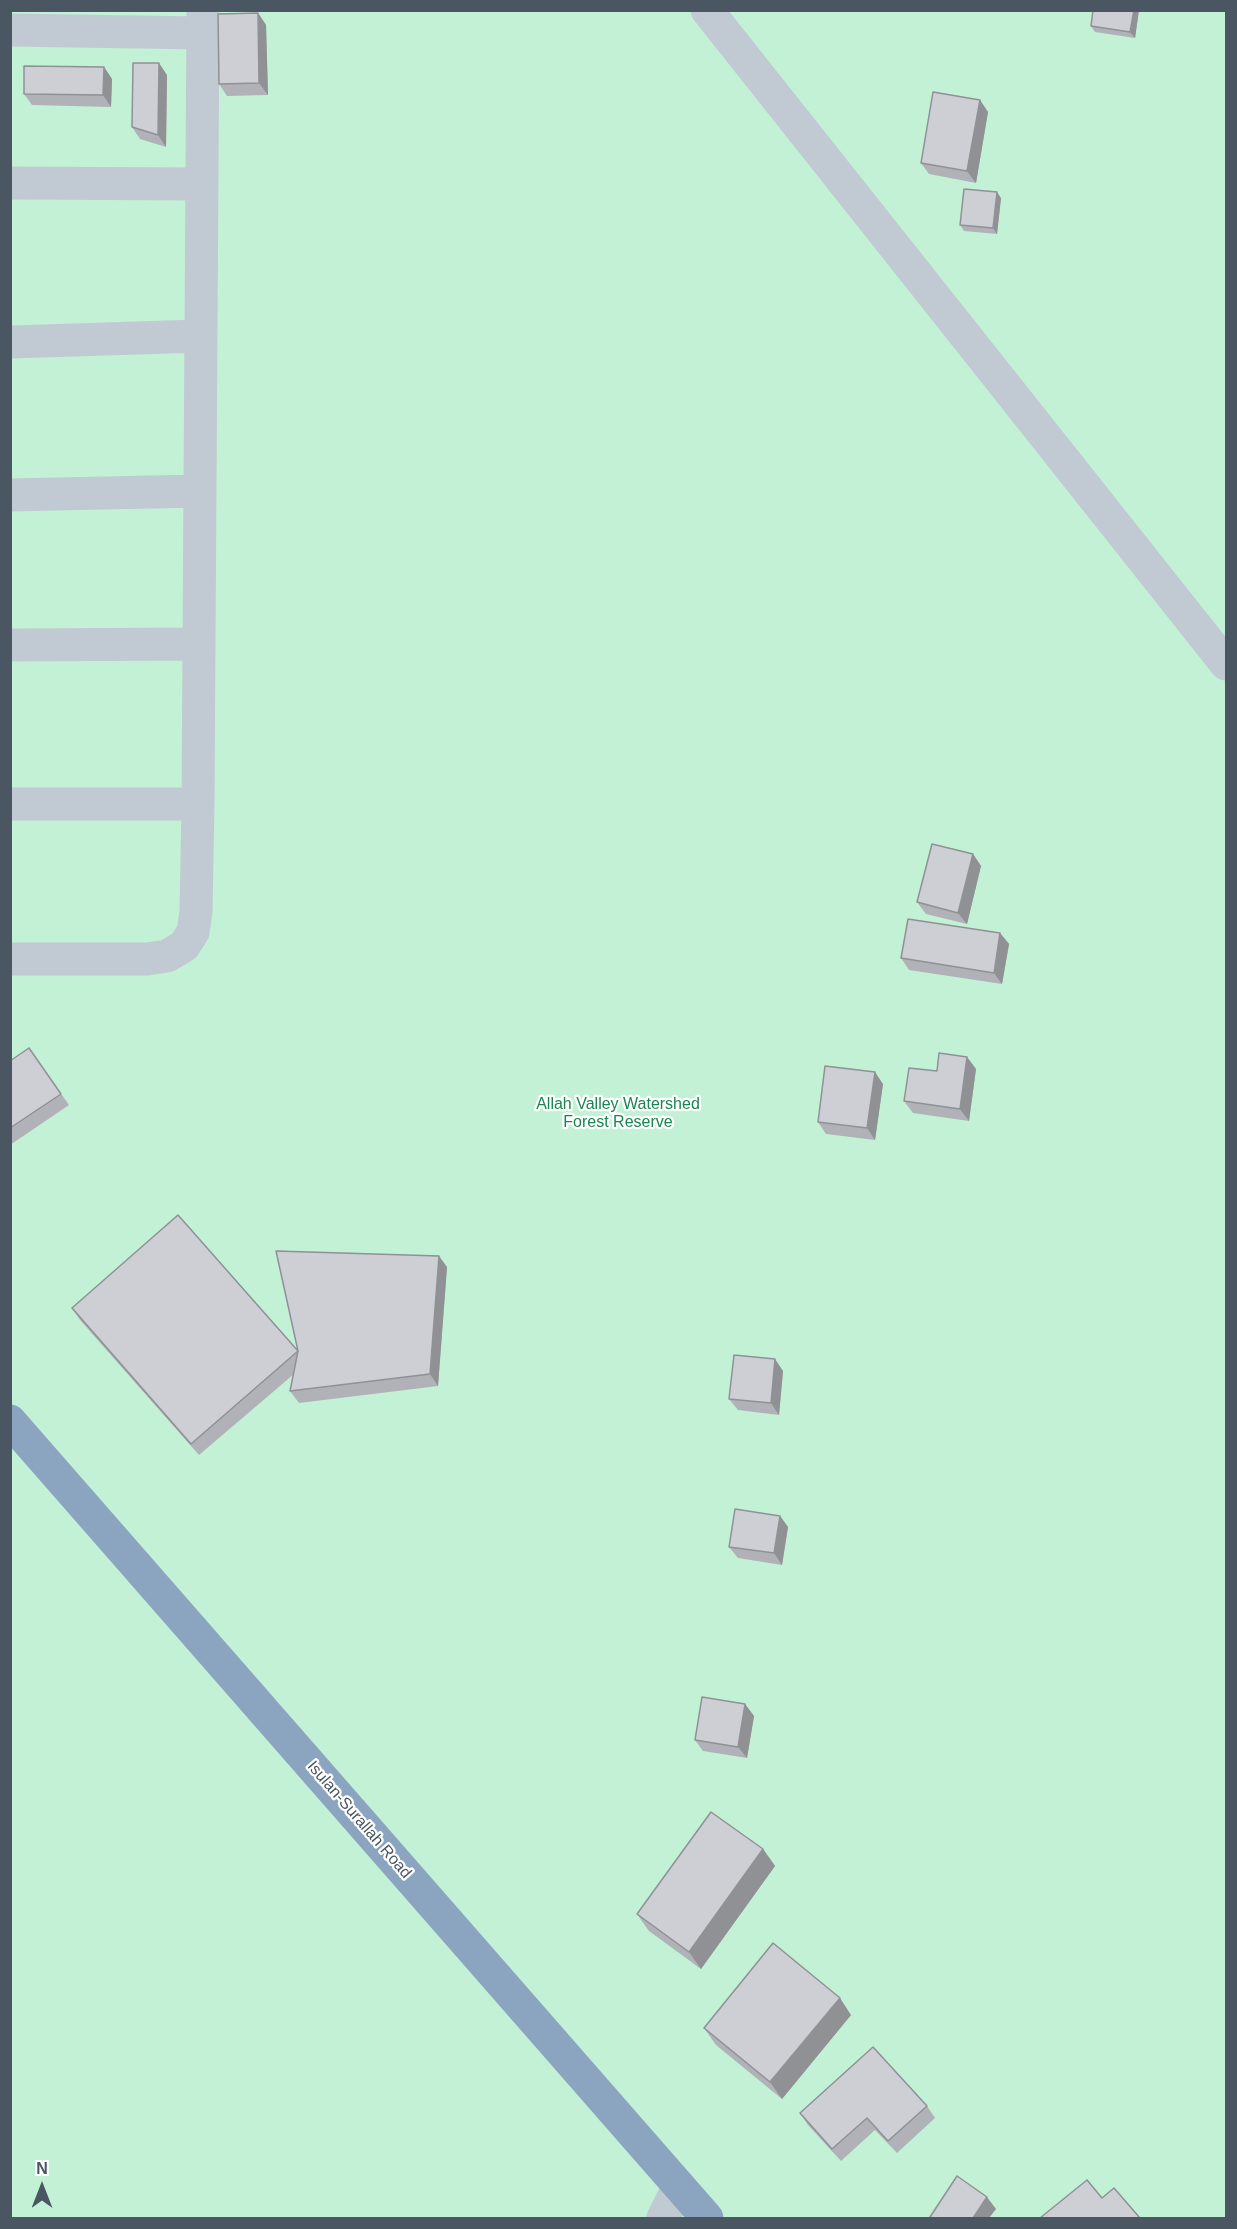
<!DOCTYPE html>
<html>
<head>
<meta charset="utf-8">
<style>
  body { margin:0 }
  #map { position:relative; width:1237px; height:2229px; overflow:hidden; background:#f5f3f3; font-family:Helvetica,sans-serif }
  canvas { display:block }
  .frame { position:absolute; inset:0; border:12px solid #4a5661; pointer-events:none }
  .north { position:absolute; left:12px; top:2157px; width:60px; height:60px; -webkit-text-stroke:4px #fff; paint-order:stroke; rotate:0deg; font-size:16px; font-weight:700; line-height:24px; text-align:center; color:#4a5661 }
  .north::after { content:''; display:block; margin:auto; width:21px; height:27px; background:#4a5661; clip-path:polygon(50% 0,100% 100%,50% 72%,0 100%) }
</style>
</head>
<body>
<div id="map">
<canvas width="1237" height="2229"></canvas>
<div class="frame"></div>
<div class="north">N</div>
</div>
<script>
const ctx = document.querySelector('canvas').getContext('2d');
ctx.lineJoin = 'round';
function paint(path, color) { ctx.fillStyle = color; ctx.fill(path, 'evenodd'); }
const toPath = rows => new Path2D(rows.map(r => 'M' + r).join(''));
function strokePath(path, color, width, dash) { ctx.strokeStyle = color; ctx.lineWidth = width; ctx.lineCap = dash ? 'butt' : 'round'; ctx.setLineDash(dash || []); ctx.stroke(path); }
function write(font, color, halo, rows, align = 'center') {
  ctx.font = font + ' Helvetica,sans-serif'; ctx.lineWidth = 4.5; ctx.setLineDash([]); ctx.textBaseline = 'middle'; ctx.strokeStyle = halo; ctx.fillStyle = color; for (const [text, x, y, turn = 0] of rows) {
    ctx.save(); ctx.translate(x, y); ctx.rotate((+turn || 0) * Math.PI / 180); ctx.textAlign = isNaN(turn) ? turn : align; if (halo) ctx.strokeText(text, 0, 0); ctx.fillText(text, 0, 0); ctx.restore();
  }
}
const green = toPath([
  [11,11,1226,11,1226,2218,11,2218]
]);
const minor = toPath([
  [707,10,1226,664],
  [10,30,203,33],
  [10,183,201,184],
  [10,342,200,336],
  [10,495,199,491],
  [10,645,198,644],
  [10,804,198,804],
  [10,959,147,959,167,956,184,946,193,932,196,912,198,804,203,10],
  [663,2218,679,2186]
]);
const highway = toPath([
  [10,1421,707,2218]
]);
const wall = toPath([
  [1139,10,1135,38,1095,32,1091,26],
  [258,13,266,25,268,95,227,96,219,84],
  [104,67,112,79,111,107,32,105,24,94],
  [167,75,166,147,140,139,132,127],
  [980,100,988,112,976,183,929,174,921,163],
  [1001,198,997,234,964,231,960,225],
  [973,854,981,866,967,924,926,914,917,902],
  [1000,933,1009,944,1002,984,909,970,901,958],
  [29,1048,69,1105,10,1145,10,1061],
  [967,1057,976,1069,969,1121,913,1113,904,1101,937,1071],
  [883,1084,875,1140,826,1134,818,1122],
  [447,1267,438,1386,299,1403,290,1391,294,1374,199,1455,80,1320,72,1308,298,1351],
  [783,1371,779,1415,738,1410,729,1399],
  [780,1516,788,1527,782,1565,738,1558,729,1547],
  [745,1704,754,1716,747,1758,703,1751,695,1740],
  [763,1849,775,1866,701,1969,649,1931,637,1914],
  [851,2015,782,2099,716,2045,704,2028],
  [927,2106,935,2118,897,2153,875,2130,841,2161,808,2125,800,2113]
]);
const shadedWall = toPath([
  [1134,10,1139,10,1135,38,1130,32],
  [258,13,266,25,268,95,259,83],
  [159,63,167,75,166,147,158,135],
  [104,67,112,79,111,107,103,95],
  [980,100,988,112,976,183,967,171],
  [997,192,1001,198,997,234,993,228],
  [973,854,981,866,967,924,958,913],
  [1000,933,1009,944,1002,984,994,973],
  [967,1057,976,1069,969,1121,960,1109],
  [875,1072,883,1084,875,1140,867,1128],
  [439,1256,447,1267,438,1386,430,1374],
  [775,1359,783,1371,779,1415,771,1403],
  [780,1516,788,1527,782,1565,774,1553],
  [745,1704,754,1716,747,1758,738,1747],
  [763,1849,775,1866,701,1969,689,1952],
  [840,1998,851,2015,782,2099,770,2082],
  [987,2197,996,2209,989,2218,973,2218]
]);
const building = toPath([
  [1093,10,1134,10,1130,32,1091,26,1093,10],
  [258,13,259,83,219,84,218,14,258,13],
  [133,63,159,63,158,135,132,127,133,63],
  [24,66,104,67,103,95,24,94,24,66],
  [933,92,980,100,967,171,921,163,933,92],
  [964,189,997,192,993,228,960,225,964,189],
  [932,844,973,854,958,913,917,902,932,844],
  [908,919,1000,933,994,973,901,958,908,919],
  [29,1048,61,1094,10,1128,10,1061,29,1048],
  [939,1053,967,1057,960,1109,904,1101,909,1068,937,1071,939,1053],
  [825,1066,875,1072,867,1128,818,1122,825,1066],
  [178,1215,298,1351,276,1251,439,1256,430,1374,290,1391,298,1351,191,1444,72,1308,178,1215],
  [734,1355,775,1359,771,1403,729,1399,734,1355],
  [735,1509,780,1516,774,1553,729,1547,735,1509],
  [702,1697,745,1704,738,1747,695,1740,702,1697],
  [711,1812,763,1849,689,1952,637,1914,711,1812],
  [773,1943,840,1998,770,2082,704,2028,773,1943],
  [873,2047,927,2106,888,2141,867,2118,832,2149,800,2113,873,2047],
  [957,2176,987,2197,973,2218,932,2218,930,2217,957,2176],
  [1087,2180,1102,2198,1114,2188,1140,2218,1040,2218,1087,2180]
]);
const parkNames = [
  ["Allah Valley Watershed",618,1105],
  ["Forest Reserve",618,1123]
];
const streetNames = [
  ["Isulan-Surallah Road",359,1820,49]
];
paint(green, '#c3f1d5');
strokePath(minor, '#c1cad2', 33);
strokePath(highway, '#8ba5c1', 33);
paint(wall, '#b0b2b7');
paint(shadedWall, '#909195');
paint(building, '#cdcfd5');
strokePath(building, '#909195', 1.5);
write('16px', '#17864f', '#fff', parkNames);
write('16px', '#4a5661', '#fff', streetNames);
</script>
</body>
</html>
